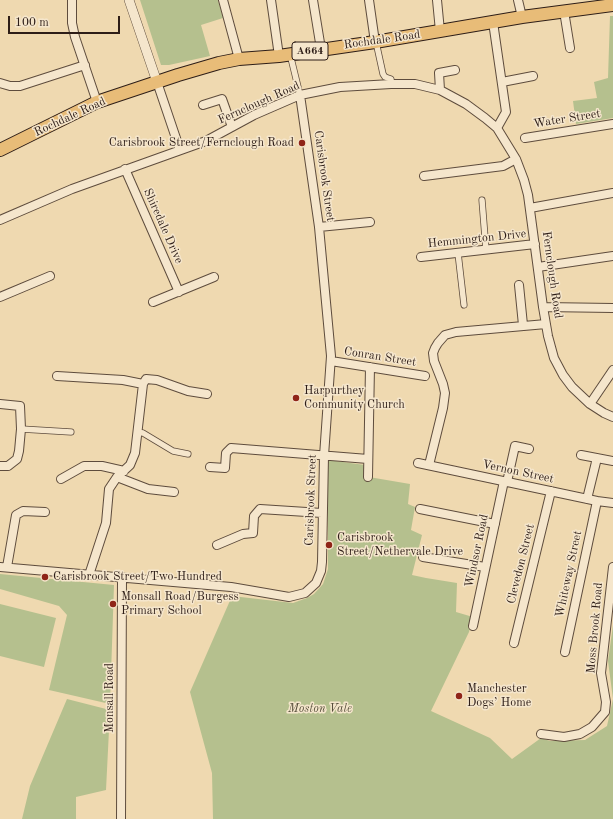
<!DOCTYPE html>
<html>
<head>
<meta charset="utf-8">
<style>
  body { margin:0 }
  #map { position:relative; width:613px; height:819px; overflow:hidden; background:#efd9b0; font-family:"Old Standard TT",serif }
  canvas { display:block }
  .scale { position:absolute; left:8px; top:16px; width:112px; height:18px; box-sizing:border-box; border:2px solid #2d1d17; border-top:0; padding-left:5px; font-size:12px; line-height:14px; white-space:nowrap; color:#2d1d17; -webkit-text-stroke:3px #f5e6cc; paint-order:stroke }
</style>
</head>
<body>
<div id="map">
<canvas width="613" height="819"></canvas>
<div class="scale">100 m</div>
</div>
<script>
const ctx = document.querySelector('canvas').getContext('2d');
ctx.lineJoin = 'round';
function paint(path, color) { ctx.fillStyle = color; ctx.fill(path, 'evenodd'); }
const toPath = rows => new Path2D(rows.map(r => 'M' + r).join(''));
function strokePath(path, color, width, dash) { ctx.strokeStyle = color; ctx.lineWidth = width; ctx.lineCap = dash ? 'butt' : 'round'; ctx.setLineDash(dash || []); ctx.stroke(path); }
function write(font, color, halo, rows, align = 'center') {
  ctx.font = font + ' "Old Standard TT",serif'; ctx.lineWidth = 3; ctx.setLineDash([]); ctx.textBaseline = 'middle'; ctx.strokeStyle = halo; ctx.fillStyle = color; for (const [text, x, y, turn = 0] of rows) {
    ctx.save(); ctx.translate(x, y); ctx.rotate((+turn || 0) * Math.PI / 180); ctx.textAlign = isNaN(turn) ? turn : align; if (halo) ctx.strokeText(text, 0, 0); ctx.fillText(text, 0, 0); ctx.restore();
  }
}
const green = toPath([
  [140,0,218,0,223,18,201,25,210,56,169,65,161,65],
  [610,16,613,16,613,118,576,124,573,101,597,98,594,82,608,78],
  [328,460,365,465,363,476,410,484,408,504,415,507,411,530,422,535,412,575,426,578,457,583,456,612,473,617,469,632,431,711,490,738,512,759,541,738,550,741,585,740,607,726,613,699,608,661,613,625,613,819,213,819,212,773,190,692,232,596,293,603,307,598,314,594,323,584,328,569],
  [0,574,114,585,110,704,49,690,67,615,59,606,0,589],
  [0,604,56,618,44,667,0,656],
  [67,699,110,710,106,790,76,797,76,819,22,819,30,786]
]);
const pedestrian = toPath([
  [376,42,383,74,385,77,391,79,391,84],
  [290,54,300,95],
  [482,200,486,250],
  [458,253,464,305],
  [21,429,71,432],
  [137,432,143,433,173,451,188,454]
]);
const minor = toPath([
  [72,0,72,23,75,37,97,102],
  [223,0,239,59],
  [271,0,279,56],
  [313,0,321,49],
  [369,0,375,42],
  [437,0,440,31],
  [518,0,522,17],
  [564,11,570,48],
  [493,22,506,112,497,128],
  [157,82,180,150],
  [502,82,533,76],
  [0,83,10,86,20,86,85,65],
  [440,90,439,73,455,70],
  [203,105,222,99,232,127],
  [525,138,613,124],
  [125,169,179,292],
  [424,176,503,166,516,159],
  [530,208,613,193],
  [0,220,72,189,206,141,254,115,300,95,340,87,391,84,415,84,440,90,466,104,485,118,497,128,516,159,524,180,528,195,543,307,548,336,554,358,563,375,572,387,590,404,604,413,613,417],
  [319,227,370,222],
  [421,257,535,244],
  [538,267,613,256],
  [519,285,523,325],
  [0,297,50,276],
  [153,302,214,277],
  [543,307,613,308],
  [331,361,425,376],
  [57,376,123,380,143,384],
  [0,404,20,406,21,429,19,451,17,459,8,466,0,466],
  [590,404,613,370],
  [581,455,613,461],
  [418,463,597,501,613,503],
  [429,465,443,408,445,393,443,384,434,361,433,353,435,348,438,343,445,335,456,332,546,324],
  [210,467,225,468,226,453,231,448,368,459],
  [117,477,148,489,174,492],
  [368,477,370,367],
  [61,479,84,466,102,466,124,471],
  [507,482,515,446,529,449],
  [587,499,597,458],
  [420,509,495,524],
  [217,545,243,534,253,533,254,516,260,509,322,513],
  [423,557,485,567],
  [0,567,231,587,289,597,305,593,316,583,321,571,322,562,324,456,331,356,319,227,300,95],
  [7,567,16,515,23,511,45,512],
  [89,575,106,523,109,489,117,477,130,465,135,453,143,384,146,379,157,380,188,391,207,394],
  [473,626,504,481],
  [514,643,551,491],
  [565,652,597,501],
  [541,734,564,737,580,734,592,727,605,712,606,702,601,673,613,567],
  [121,819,122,577]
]);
const tertiary = toPath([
  [129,0,157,82]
]);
const primary = toPath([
  [0,150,97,102,178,75,219,63,239,59,279,56,375,42,522,17,613,5]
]);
const markers = [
  [302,143,4,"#8f2418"],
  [296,398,4,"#8f2418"],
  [329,545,4,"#8f2418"],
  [45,577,4,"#8f2418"],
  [113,604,4,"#8f2418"],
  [459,696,4,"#8f2418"]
];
const shields = [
  [310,51,36]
];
const shieldNames = [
  ["A664",310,51]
];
const streetNames = [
  ["Rochdale Road",382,40,-8],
  ["Fernclough Road",259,103,-24],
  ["Rochdale Road",70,117,-25],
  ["Water Street",567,119,-9],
  ["Carisbrook Street",324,176,82],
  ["Shiredale Drive",163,226,66],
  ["Hemmington Drive",477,239,-6],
  ["Fernclough Road",552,275,82],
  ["Conran Street",380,357,9],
  ["Vernon Street",518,472,12],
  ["Carisbrook Street",311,500,-88],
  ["Windsor Road",477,551,-78],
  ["Clevedon Street",521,564,-76],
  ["Whiteway Street",569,574,-78],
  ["Moss Brook Road",595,628,-85],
  ["Monsall Road",110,698,-90]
];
const poiNames = [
  ["Carisbrook Street/Fernclough Road",294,143,"right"],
  ["Harpurthey",304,391],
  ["Community Church",304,405],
  ["Carisbrook",337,538],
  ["Street/Nethervale Drive",337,552],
  ["Carisbrook Street/Two Hundred",53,577],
  ["Monsall Road/Burgess",121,597],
  ["Primary School",121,611],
  ["Manchester",467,689],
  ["Dogs’ Home",467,703]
];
const parkNames = [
  ["Moston Vale",320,709]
];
paint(green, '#b5c08e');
strokePath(pedestrian, '#5e4c3d', 7);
strokePath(minor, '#5e4c3d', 10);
strokePath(tertiary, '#5e4c3d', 10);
strokePath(primary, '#2d1d17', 14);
strokePath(pedestrian, '#f5e6cc', 5.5);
strokePath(minor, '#f5e6cc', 8);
strokePath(tertiary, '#f5e6cc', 9);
strokePath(primary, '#e8bc78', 12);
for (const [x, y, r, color] of markers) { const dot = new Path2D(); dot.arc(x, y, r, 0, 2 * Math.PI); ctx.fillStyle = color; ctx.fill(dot); strokePath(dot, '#f5e6cc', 1.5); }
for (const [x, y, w] of shields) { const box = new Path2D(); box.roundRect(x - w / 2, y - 9, w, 18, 3); ctx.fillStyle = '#f5e6cc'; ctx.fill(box); strokePath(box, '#2d1d17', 1); }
write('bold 11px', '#2d1d17', null, shieldNames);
write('12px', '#2d1d17', '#f5e6cc', streetNames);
write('12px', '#2d1d17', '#f5e6cc', poiNames, 'left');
write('italic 12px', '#564e3b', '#f5e6cc', parkNames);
</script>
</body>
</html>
